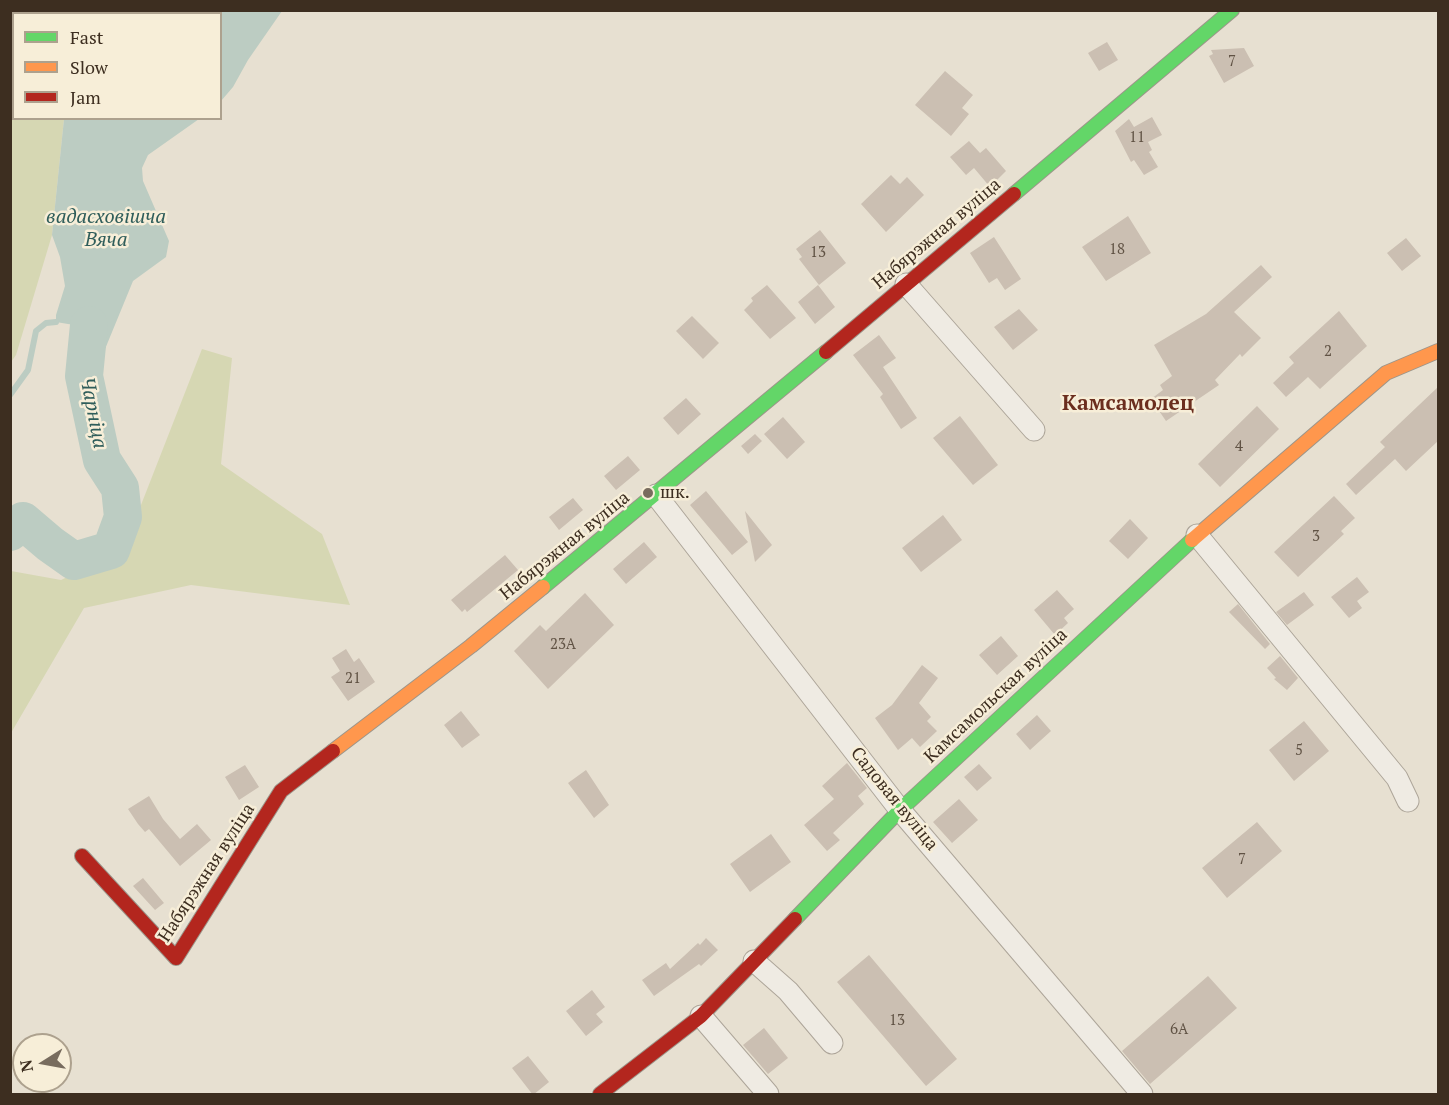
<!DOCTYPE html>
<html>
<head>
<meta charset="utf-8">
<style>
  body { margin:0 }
  #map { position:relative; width:1449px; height:1105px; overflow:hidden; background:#e7e0d1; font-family:"PT Serif",serif }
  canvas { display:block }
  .frame { position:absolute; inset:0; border:12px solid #3d2e20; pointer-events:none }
  .legend { position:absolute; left:12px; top:12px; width:210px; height:108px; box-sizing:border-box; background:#f7eed8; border:2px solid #ada18e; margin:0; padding:8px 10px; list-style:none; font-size:18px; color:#3d2e20 }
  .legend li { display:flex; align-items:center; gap:12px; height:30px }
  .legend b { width:30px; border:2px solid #ada18e }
  .north { position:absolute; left:12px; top:1033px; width:60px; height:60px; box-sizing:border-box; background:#f7eed8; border:2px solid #ada18e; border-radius:50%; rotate:259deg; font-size:16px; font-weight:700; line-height:24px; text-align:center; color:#3d2e20 }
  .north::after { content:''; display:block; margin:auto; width:21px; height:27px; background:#786c5e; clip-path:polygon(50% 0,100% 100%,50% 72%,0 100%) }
</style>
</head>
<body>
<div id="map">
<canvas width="1449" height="1105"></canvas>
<div class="frame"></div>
<ul class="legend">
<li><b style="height:8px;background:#63d668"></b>Fast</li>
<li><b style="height:8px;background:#ff974d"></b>Slow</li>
<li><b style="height:8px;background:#b3261e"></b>Jam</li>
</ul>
<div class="north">N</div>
</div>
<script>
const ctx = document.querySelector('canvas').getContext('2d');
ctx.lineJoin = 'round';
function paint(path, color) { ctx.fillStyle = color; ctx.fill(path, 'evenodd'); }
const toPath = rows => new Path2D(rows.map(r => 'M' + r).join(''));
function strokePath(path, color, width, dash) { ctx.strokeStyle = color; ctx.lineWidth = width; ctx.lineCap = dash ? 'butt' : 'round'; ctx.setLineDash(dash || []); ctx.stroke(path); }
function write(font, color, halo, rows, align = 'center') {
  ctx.font = font + ' "PT Serif",serif'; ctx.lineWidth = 5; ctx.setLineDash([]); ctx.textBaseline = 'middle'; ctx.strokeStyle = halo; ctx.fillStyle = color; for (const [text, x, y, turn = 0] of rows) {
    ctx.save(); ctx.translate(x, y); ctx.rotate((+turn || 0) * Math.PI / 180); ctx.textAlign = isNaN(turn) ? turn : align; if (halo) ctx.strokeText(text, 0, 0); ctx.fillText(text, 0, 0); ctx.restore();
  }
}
const green = toPath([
  [11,11,79,11,79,14,14,14,14,118,64,119,52,235,16,355,11,362],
  [202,349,232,358,221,464,322,534,350,605,191,585,84,608,11,733,11,571,61,580,123,551]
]);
const water = toPath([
  [79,11,79,10,282,11,248,60,233,87,221,101,220,14,79,13],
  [64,119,199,119,148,155,142,168,143,181,169,241,166,257,133,281,103,354,95,367,84,376,79,335,74,325,56,322,56,315,65,286,60,257,52,235]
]);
const stream = toPath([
  [10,395,28,370,36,331,46,323,56,322]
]);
const river = toPath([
  [10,532,23,521,50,544,74,561,111,550,123,517,120,488,102,460,84,376,89,325]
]);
const building = toPath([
  [1107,42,1118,60,1099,71,1088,53],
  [1244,48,1254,66,1224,83,1209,56,1213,54,1211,50],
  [945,71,973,95,962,108,969,114,951,136,915,105],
  [1152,117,1162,135,1148,142,1152,150,1149,152,1158,167,1144,175,1134,160,1131,162,1115,131,1129,119,1134,127],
  [969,141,980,153,986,148,1006,171,990,187,974,168,966,175,950,157],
  [891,175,900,184,907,177,924,195,886,232,861,204],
  [1128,216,1151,253,1106,281,1082,247],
  [820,230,846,263,819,285,799,259,802,257,796,249],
  [994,237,1021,279,1005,290,997,278,989,283,970,253],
  [1406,238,1421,256,1402,271,1387,253],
  [1261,265,1272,277,1234,312,1261,338,1242,357,1240,354,1215,380,1219,385,1166,421,1151,399,1163,390,1160,385,1172,376,1154,345,1206,314],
  [767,285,796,318,770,339,744,310,753,301,751,298],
  [818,285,835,307,815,324,798,302],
  [1019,309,1038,330,1013,350,994,327],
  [1339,311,1367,346,1320,389,1308,377,1286,397,1273,383,1294,363,1289,357],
  [692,316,719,343,703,359,676,331],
  [879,335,896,358,883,367,917,418,901,429,880,397,883,394,853,355],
  [1438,387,1438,441,1406,471,1395,459,1356,495,1346,484,1385,447,1380,442],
  [686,398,701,414,678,435,663,418],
  [1257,406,1279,429,1220,487,1198,464],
  [960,416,998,465,973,485,933,438],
  [783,417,805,442,787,459,764,434],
  [755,434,762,441,748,454,741,446],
  [628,456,640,470,616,490,604,476],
  [706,491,748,542,732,555,690,505],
  [1334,496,1355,518,1341,531,1344,534,1298,577,1274,552],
  [573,498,583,510,559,530,549,517],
  [745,511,772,545,755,562],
  [943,515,962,540,921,572,902,548],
  [1130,519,1148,538,1128,559,1109,541],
  [644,542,657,557,626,584,613,569],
  [505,555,518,570,467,612,465,609,462,612,451,600],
  [1357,577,1369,592,1357,601,1362,608,1349,618,1331,597],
  [1057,590,1074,609,1064,618,1068,623,1055,635,1034,610],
  [1304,592,1314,605,1287,625,1276,612],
  [585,593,614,625,548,689,514,651,540,625,546,631],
  [1238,604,1270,644,1265,649,1229,612],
  [1001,636,1018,656,997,675,979,655],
  [346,649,354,662,359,658,375,682,348,701,331,677,340,671,332,658],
  [1280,656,1298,678,1287,690,1274,679,1276,678,1267,668],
  [922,665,938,678,919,703,931,717,927,721,937,731,920,747,912,738,898,750,875,718,892,705],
  [461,711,480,735,462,748,444,725],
  [1037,715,1051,731,1030,750,1016,734],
  [1304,721,1329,751,1294,781,1269,750],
  [847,763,867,788,858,796,864,804,833,833,840,840,827,851,804,825,834,799,822,786],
  [979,764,992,778,977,791,964,777],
  [245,765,259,787,239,800,225,777],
  [586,770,609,805,594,818,568,783],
  [149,796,163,819,180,839,197,824,211,840,180,866,149,829,145,832,138,824,128,809],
  [959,799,978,820,952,843,933,822],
  [1257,822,1282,851,1227,898,1202,868],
  [771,834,791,862,750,892,730,864],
  [143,878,164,903,155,910,133,886],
  [706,938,718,950,701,966,699,964,654,996,642,980,666,963,670,969,698,943,700,945],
  [869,955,957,1059,926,1086,837,982],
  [1208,976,1237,1008,1150,1084,1122,1051],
  [592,990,605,1007,596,1014,603,1022,586,1036,566,1011],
  [764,1028,788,1058,768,1074,743,1045],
  [528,1056,549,1082,533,1095,512,1068]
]);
const street = toPath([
  [906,284,1034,430],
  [656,495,900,810,1142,1094],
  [1197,535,1397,778,1408,801],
  [754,961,788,991,832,1043],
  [701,1016,768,1094]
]);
const fast = toPath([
  [1014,194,1232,10],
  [543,587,826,352],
  [795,919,900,810,1192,540]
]);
const slow = toPath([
  [1192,540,1386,373,1438,351],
  [333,751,471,646,543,587]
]);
const jam = toPath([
  [826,352,1014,194],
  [82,856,176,958,281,791,333,751],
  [600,1094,701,1016,795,919]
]);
const markers = [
  [648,493,6,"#786c5e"]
];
const numberNames = [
  ["7",1232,62],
  ["11",1137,138],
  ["18",1117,250],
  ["13",818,253],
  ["2",1328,352],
  ["4",1239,447],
  ["3",1316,537],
  ["23А",563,645],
  ["21",353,679],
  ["5",1299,751],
  ["7",1242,860],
  ["13",897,1021],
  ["6А",1179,1030]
];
const streetNames = [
  ["Набярэжная вуліца",937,234,-40],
  ["Набярэжная вуліца",565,546,-39],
  ["Камсамольская вуліца",996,696,-43],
  ["Садовая вуліца",894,799,51],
  ["Набярэжная вуліца",207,873,-57]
];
const poiNames = [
  ["шк.",660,493]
];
const waterNames = [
  ["вадасховішча",106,217],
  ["Вяча",106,240],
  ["Чарніца",93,413,79]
];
const quarterNames = [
  ["Камсамолец",1128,404]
];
paint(green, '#d6d7b3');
paint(water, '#bcccc2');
strokePath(stream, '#bcccc2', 6);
strokePath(river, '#bcccc2', 38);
paint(building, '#cbbfb2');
strokePath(street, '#ada599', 23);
strokePath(fast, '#9c958a', 16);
strokePath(slow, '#9c958a', 16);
strokePath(jam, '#9c958a', 16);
strokePath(street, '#efebe3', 21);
strokePath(fast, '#63d668', 14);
strokePath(slow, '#ff974d', 14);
strokePath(jam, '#b3261e', 14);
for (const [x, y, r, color] of markers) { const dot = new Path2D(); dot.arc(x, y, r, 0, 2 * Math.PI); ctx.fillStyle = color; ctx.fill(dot); strokePath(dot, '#f7eed8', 2); }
write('15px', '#605244', null, numberNames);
write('18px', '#3d2e20', '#f7eed8', streetNames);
write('18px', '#3d2e20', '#f7eed8', poiNames, 'left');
write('italic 20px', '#2f5d5a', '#f7eed8', waterNames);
write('bold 21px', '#6b2e1e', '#f7eed8', quarterNames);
</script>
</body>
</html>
